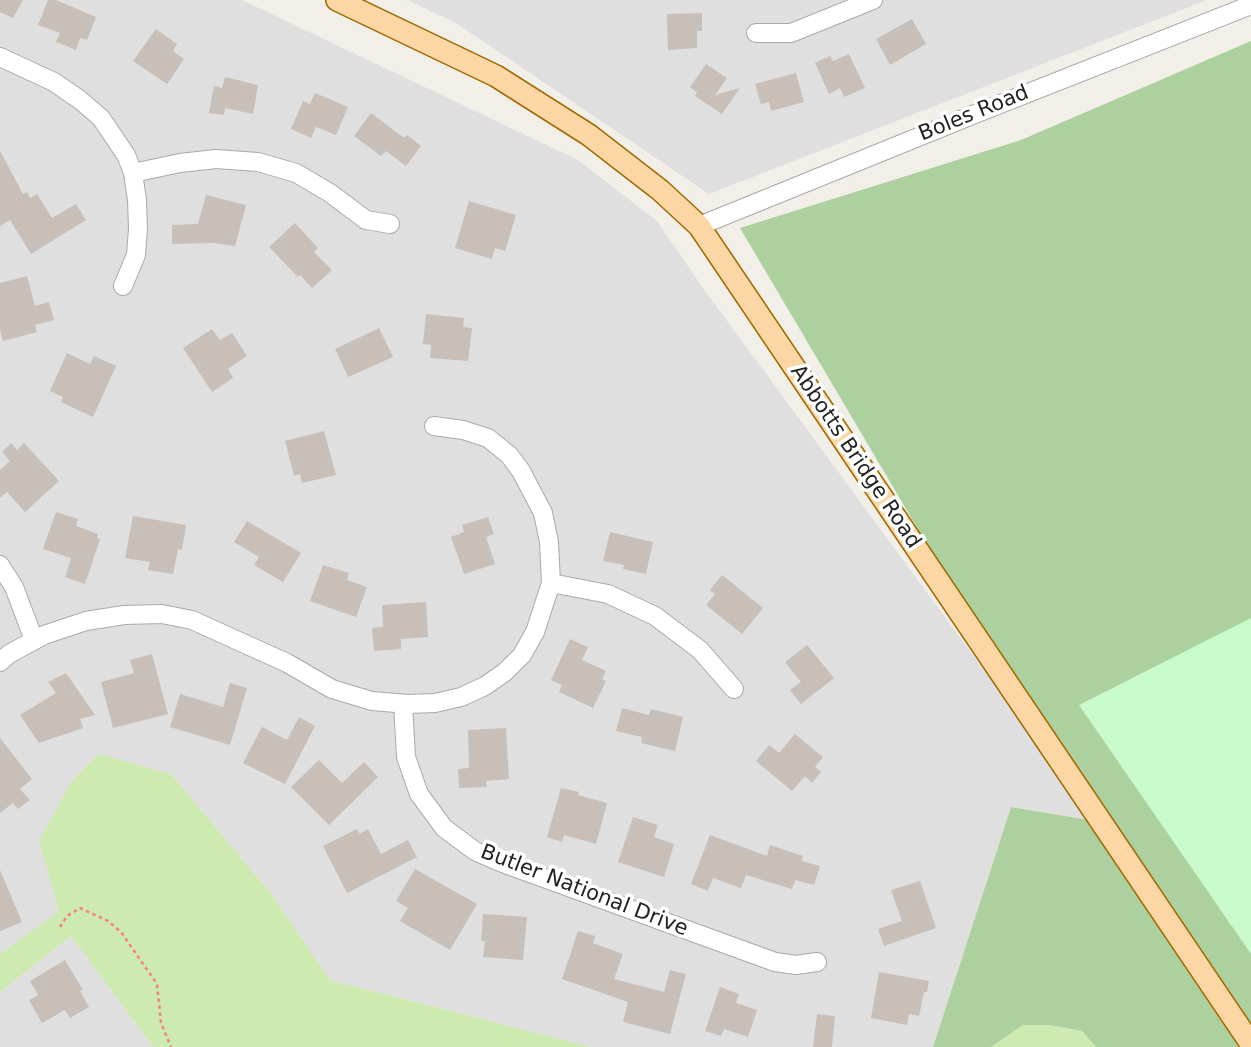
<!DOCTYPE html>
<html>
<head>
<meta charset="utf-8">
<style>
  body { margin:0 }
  canvas { display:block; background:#f2efe9 }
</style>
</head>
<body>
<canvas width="1251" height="1047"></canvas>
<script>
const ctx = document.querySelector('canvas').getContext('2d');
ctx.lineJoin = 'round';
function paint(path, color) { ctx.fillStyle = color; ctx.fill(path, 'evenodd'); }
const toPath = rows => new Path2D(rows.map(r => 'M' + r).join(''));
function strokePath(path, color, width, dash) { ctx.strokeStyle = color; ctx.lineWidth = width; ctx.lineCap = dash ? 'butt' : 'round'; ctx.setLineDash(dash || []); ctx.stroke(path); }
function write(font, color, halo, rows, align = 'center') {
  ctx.font = font + ' "DejaVu Sans",sans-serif'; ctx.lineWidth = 7; ctx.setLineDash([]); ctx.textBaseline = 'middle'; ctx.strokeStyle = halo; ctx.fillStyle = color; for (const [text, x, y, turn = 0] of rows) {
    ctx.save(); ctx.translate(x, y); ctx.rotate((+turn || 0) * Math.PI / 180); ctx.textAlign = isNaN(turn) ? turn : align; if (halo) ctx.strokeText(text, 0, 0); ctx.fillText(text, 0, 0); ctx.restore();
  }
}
const residential = toPath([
  [0,0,242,0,578,160,657,221,703,288,1095,821,1011,807,933,1047,591,1047,330,980,272,895,171,774,39,840,60,911,0,954],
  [407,0,1207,0,709,194,456,23],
  [71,936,153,1047,0,1047,0,992]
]);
const grass = toPath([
  [99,754,171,774,272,895,330,980,591,1047,153,1047,71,936,0,992,0,954,59,911,39,840,72,781],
  [1023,1025,1049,1025,1082,1031,1096,1047,991,1047]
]);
const forest = toPath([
  [1251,41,1251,1047,1096,1047,1082,1031,1049,1025,1023,1025,991,1047,933,1047,1011,807,1095,821,912,519,740,228,1021,140]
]);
const park = toPath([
  [1251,618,1251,954,1079,705]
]);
const building = toPath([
  [0,0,23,0,13,18,0,12],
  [48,0,56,0,96,17,87,40,80,38,76,50,56,42,60,33,38,25],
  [702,13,702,31,697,31,697,48,668,50,667,14],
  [912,19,926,44,890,65,876,39],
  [156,29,177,44,173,51,184,59,167,84,133,61],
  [849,54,865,88,844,97,840,88,829,94,815,63,830,56,833,61],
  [706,64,727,78,715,95,740,88,722,114,695,96,697,92,690,87],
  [796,73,804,102,771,111,769,102,761,104,755,84],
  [225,77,258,85,253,114,225,108,224,115,209,113,214,86,222,88],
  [315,93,348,107,336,135,316,127,311,138,291,129,303,101,310,104],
  [371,113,404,138,407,135,421,146,406,166,386,151,381,156,354,136],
  [0,151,23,194,27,192,30,198,37,194,52,218,76,204,86,220,31,254,10,220,0,226],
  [206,195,246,205,235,246,212,243,172,244,172,225,198,224],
  [469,201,516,215,505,251,495,248,492,259,455,248],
  [295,223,318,248,314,252,332,270,312,288,300,275,298,277,269,247],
  [27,276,35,306,49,302,54,320,35,325,37,332,3,341,0,329,0,283],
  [426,314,464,318,463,327,472,328,468,361,430,358,431,345,423,344],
  [379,328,393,357,348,377,335,349],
  [212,329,220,340,232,333,247,356,228,369,233,378,212,392,183,348],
  [67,353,90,364,94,356,116,366,93,417,61,402,63,397,50,391],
  [324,431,336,475,302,483,300,474,294,476,285,441],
  [11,443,17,450,24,443,59,481,25,512,7,492,0,498,0,470,10,461,2,452],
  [56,512,78,519,76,526,98,534,97,538,100,539,85,584,65,577,71,558,43,549],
  [133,516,186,525,182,550,178,549,173,574,148,570,150,562,125,558],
  [488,517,494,534,486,537,495,564,464,574,451,537,464,532,462,525],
  [247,521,301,553,283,582,254,565,259,557,234,542],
  [610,532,653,542,646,574,623,569,624,565,603,561],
  [323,565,349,573,347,580,367,587,356,617,310,601],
  [722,575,763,608,742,634,706,605,715,594,710,590],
  [426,602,428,637,401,639,401,649,374,651,372,628,383,627,382,605],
  [570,639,588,647,582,660,606,671,602,679,606,681,593,708,559,692,562,685,551,680],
  [807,645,834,678,801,704,790,690,801,682,785,662],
  [152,654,168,714,113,728,101,682,134,673,130,660],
  [66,673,95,715,80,719,83,728,39,743,20,715,56,693,48,682],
  [230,683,247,688,230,745,170,727,180,694,223,707],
  [622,708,649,715,651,709,683,717,675,751,641,743,642,737,616,731],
  [299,717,315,726,285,784,243,763,262,727,287,740],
  [506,728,509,779,486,781,487,787,459,788,458,769,469,768,468,730],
  [795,734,823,757,815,767,821,772,812,783,805,776,792,791,756,761,769,745,779,753],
  [0,738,32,779,20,789,30,800,18,809,13,803,0,813],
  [319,760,342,783,364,762,378,777,329,825,291,787],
  [561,788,579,792,578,795,607,803,596,844,564,835,562,842,547,837],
  [633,817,658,825,654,837,674,844,664,877,618,862],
  [357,829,360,834,368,829,381,854,408,840,417,857,347,893,323,846],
  [710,835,767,856,770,845,803,856,802,861,820,866,814,885,795,880,792,889,746,875,741,888,713,878,708,891,691,884],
  [415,869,477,904,450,950,400,921,408,908,396,901],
  [0,870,22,922,0,931],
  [920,881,936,928,884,946,878,929,902,921,891,890],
  [483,914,527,917,523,960,483,957,485,941,481,941],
  [578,931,595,936,593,943,623,954,614,979,664,992,670,970,686,974,670,1034,623,1022,628,1002,562,979],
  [65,960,83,990,80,991,89,1007,70,1018,65,1010,42,1023,29,1000,38,995,30,981],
  [879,972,929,981,927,992,924,992,919,1016,909,1014,907,1025,871,1018],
  [720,987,739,994,736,1003,757,1010,748,1037,724,1029,721,1036,705,1031],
  [817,1014,835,1016,832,1047,813,1047]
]);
const path = toPath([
  [60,927,67,916,80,908,108,921,121,932,157,984,161,1023,171,1047]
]);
const minor = toPath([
  [756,33,791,33,873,0],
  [0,57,54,82,80,100,101,118,126,155,133,173,137,200,138,229,136,255,123,286],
  [133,173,180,163,216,159,258,162,296,173,330,193,366,220,390,224],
  [699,226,975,114,1251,5],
  [0,565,14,587,34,640],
  [551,583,608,594,655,616,700,650,734,689],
  [0,662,9,654,44,635,86,621,124,615,162,614,192,620,287,663,332,689,372,701,408,704,435,703,461,697,485,686,505,672,522,655,535,632,551,583,549,542,543,513,521,471,509,455,488,438,463,430,434,426],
  [403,704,406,757,419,794,444,828,475,851,500,862,775,962,796,965,817,962]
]);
const major = toPath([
  [337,0,496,76,589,135,660,190,699,226,1251,1044]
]);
const streetNames = [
  ["Boles Road",974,114,-22],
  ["Abbotts Bridge Road",855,457,56],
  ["Butler National Drive",584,891,21]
];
paint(residential, '#e0dfdf');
paint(grass, '#cdebb0');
paint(forest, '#add19e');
paint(park, '#c8facc');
paint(building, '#c7bfb8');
strokePath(minor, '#a9a9a9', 20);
strokePath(major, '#a06b00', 24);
strokePath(path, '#fa8072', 2.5, [3.5, 3.5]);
strokePath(minor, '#fff', 18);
strokePath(major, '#fcd6a4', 21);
write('21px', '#222', '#fff', streetNames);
</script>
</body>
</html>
